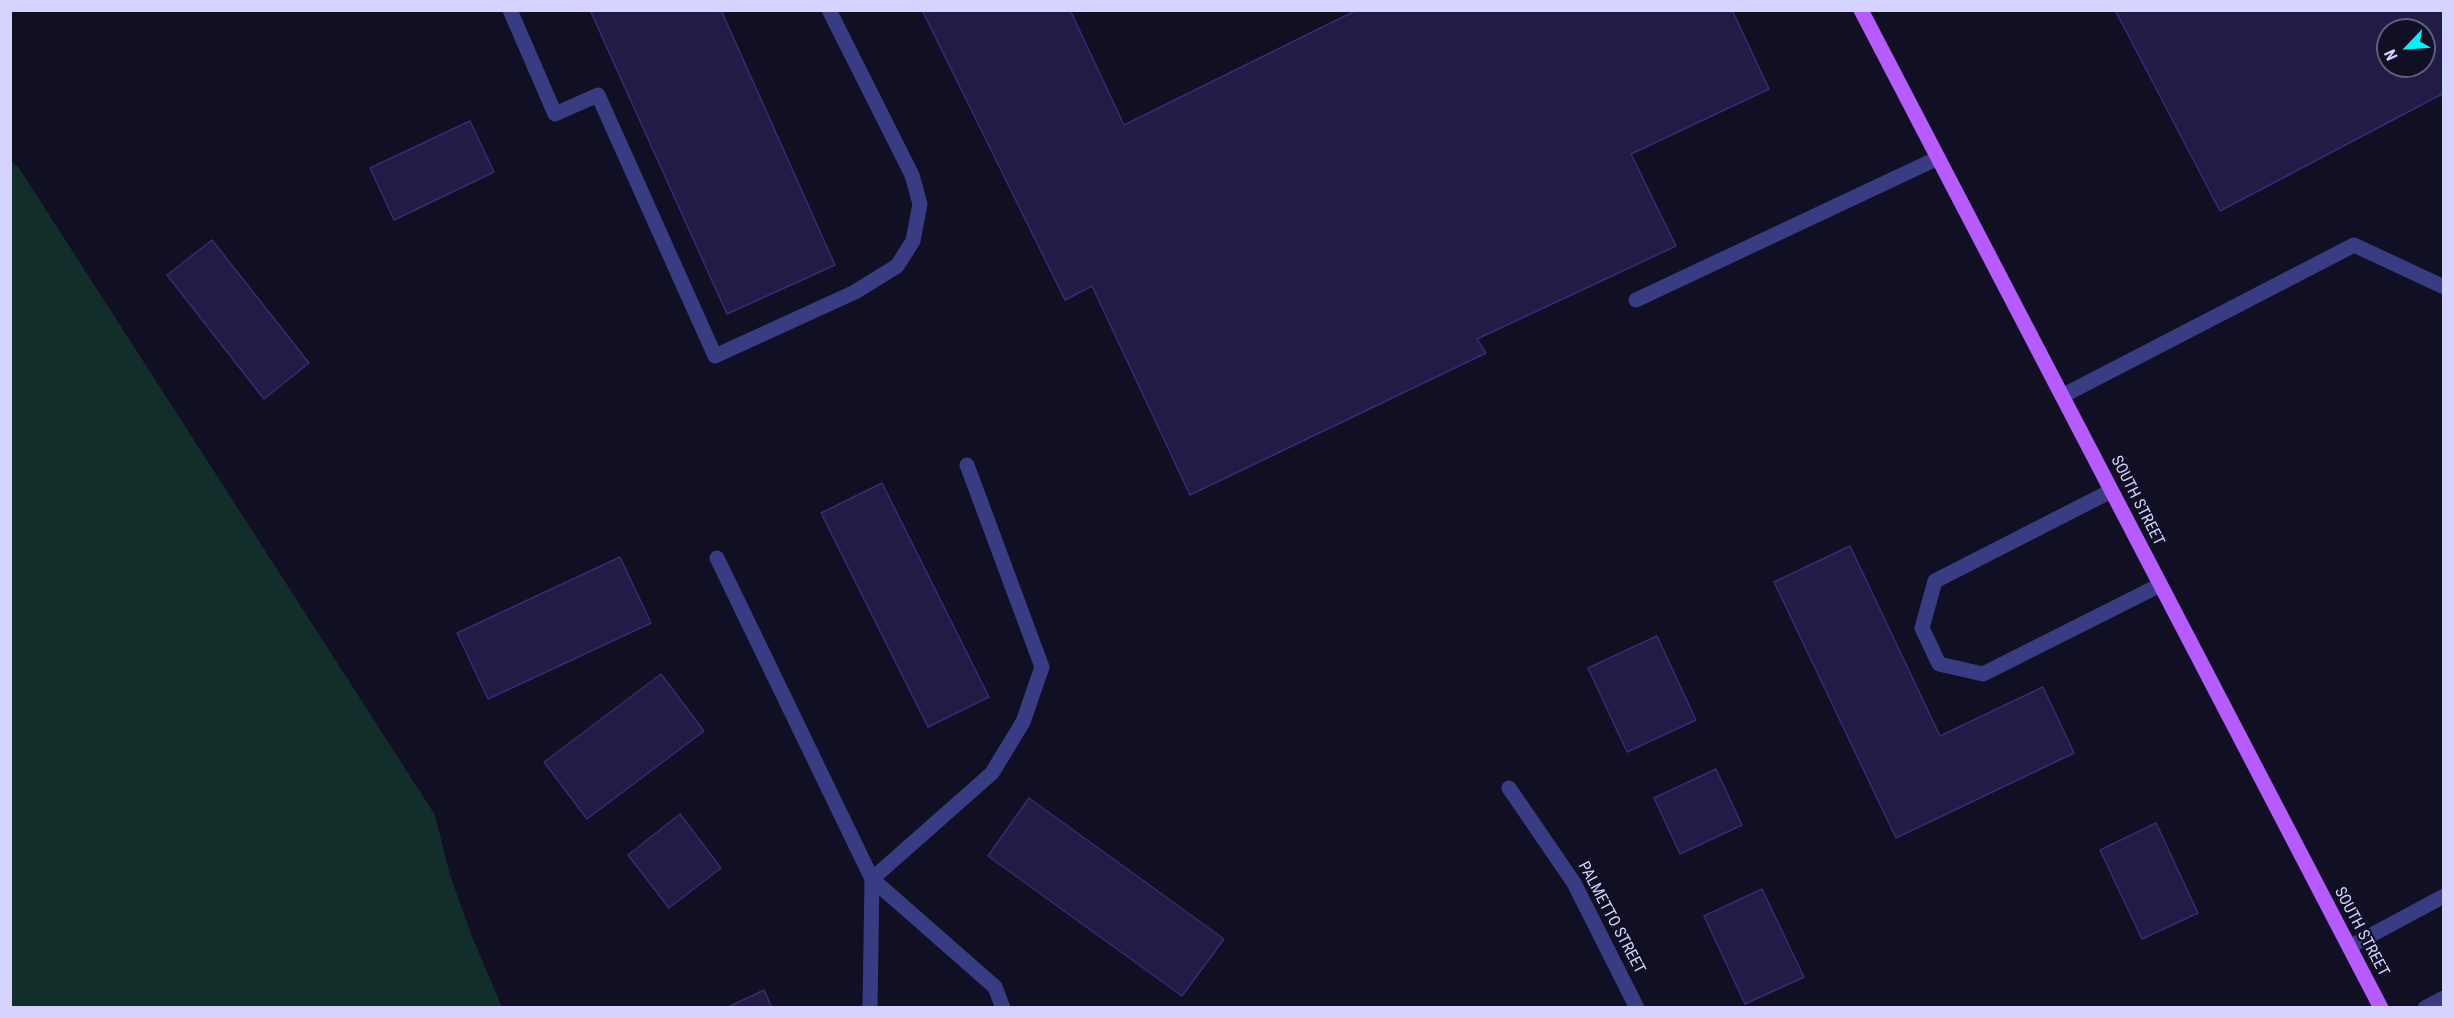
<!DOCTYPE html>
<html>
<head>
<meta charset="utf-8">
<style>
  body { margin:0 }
  #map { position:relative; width:2454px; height:1018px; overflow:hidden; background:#110f24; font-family:"Roboto Condensed",sans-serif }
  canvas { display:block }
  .frame { position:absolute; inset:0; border:12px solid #d5d3ff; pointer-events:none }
  .north { position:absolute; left:2376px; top:18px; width:60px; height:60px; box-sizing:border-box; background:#110f24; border:2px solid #5f5d7c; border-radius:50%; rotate:245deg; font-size:16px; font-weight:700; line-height:24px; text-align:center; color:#d5d3ff }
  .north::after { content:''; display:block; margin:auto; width:21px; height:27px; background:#03f1fa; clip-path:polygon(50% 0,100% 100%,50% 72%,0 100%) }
</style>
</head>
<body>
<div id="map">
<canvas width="2454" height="1018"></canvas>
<div class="frame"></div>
<div class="north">N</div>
</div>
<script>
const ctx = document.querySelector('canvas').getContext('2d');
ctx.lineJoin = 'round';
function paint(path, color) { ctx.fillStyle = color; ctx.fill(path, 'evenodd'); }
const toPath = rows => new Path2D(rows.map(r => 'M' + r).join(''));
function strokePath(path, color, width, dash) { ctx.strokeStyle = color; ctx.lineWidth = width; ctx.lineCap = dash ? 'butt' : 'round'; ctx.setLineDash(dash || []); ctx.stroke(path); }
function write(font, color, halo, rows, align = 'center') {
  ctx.font = font + ' "Roboto Condensed",sans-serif'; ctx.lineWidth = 4.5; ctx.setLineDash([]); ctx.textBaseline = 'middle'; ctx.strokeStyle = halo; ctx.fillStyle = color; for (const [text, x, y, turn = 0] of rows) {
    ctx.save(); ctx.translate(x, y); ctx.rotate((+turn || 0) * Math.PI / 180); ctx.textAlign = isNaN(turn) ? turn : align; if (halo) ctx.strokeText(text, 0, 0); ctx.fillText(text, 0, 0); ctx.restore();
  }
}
const green = toPath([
  [10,160,19,168,435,815,450,875,471,934,502,1007,11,1007]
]);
const building = toPath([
  [590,10,721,10,835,265,727,314,590,10],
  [922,10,1070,10,1124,125,1357,10,1732,10,1769,89,1631,154,1676,246,1477,339,1486,353,1190,495,1092,286,1065,300,922,10],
  [2115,10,2444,10,2444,93,2220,211,2115,10],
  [2388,30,2424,30,2424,66,2388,66,2388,30],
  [470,121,494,172,394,220,370,168,470,121],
  [212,240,309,363,264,399,167,275,212,240],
  [882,483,989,697,928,727,821,513,882,483],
  [1850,546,1940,736,2043,687,2074,753,1896,838,1774,582,1850,546],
  [620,557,651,623,488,699,457,633,620,557],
  [1657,636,1696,720,1627,752,1588,668,1657,636],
  [661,674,704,731,587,819,544,762,661,674],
  [1716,769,1742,825,1680,854,1654,798,1716,769],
  [1029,798,1224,939,1182,996,988,856,1029,798],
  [680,814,721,868,669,908,628,855,680,814],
  [2156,823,2198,913,2142,939,2100,850,2156,823],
  [1762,889,1804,977,1745,1004,1704,916,1762,889],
  [764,990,772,1008,726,1008,764,990]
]);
const minor = toPath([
  [510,10,555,114,598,95,715,356,855,292,897,266,913,241,920,204,912,175,829,10],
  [1636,300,1938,158],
  [2062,396,2354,245,2444,287],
  [2111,491,1935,581,1922,628,1939,664,1983,674,2160,585],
  [717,558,872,879,995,987,1003,1008],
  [1509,788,1574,883,1637,1008],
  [2349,947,2444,896],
  [870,1008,872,879,992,773,1023,722,1042,667,967,465],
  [2425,1008,2444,998]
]);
const major = toPath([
  [1861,10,2381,1008]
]);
const streetNames = [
  ["SOUTH STREET",2137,501,63],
  ["PALMETTO STREET",1611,918,62],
  ["SOUTH STREET",2361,932,62]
];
paint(green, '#122e2b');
paint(building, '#211b45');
strokePath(building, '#362d71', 1.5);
strokePath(minor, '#3a3c83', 15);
strokePath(major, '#b65bfd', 15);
write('16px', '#d5d3ff', '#110f24', streetNames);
</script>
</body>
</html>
